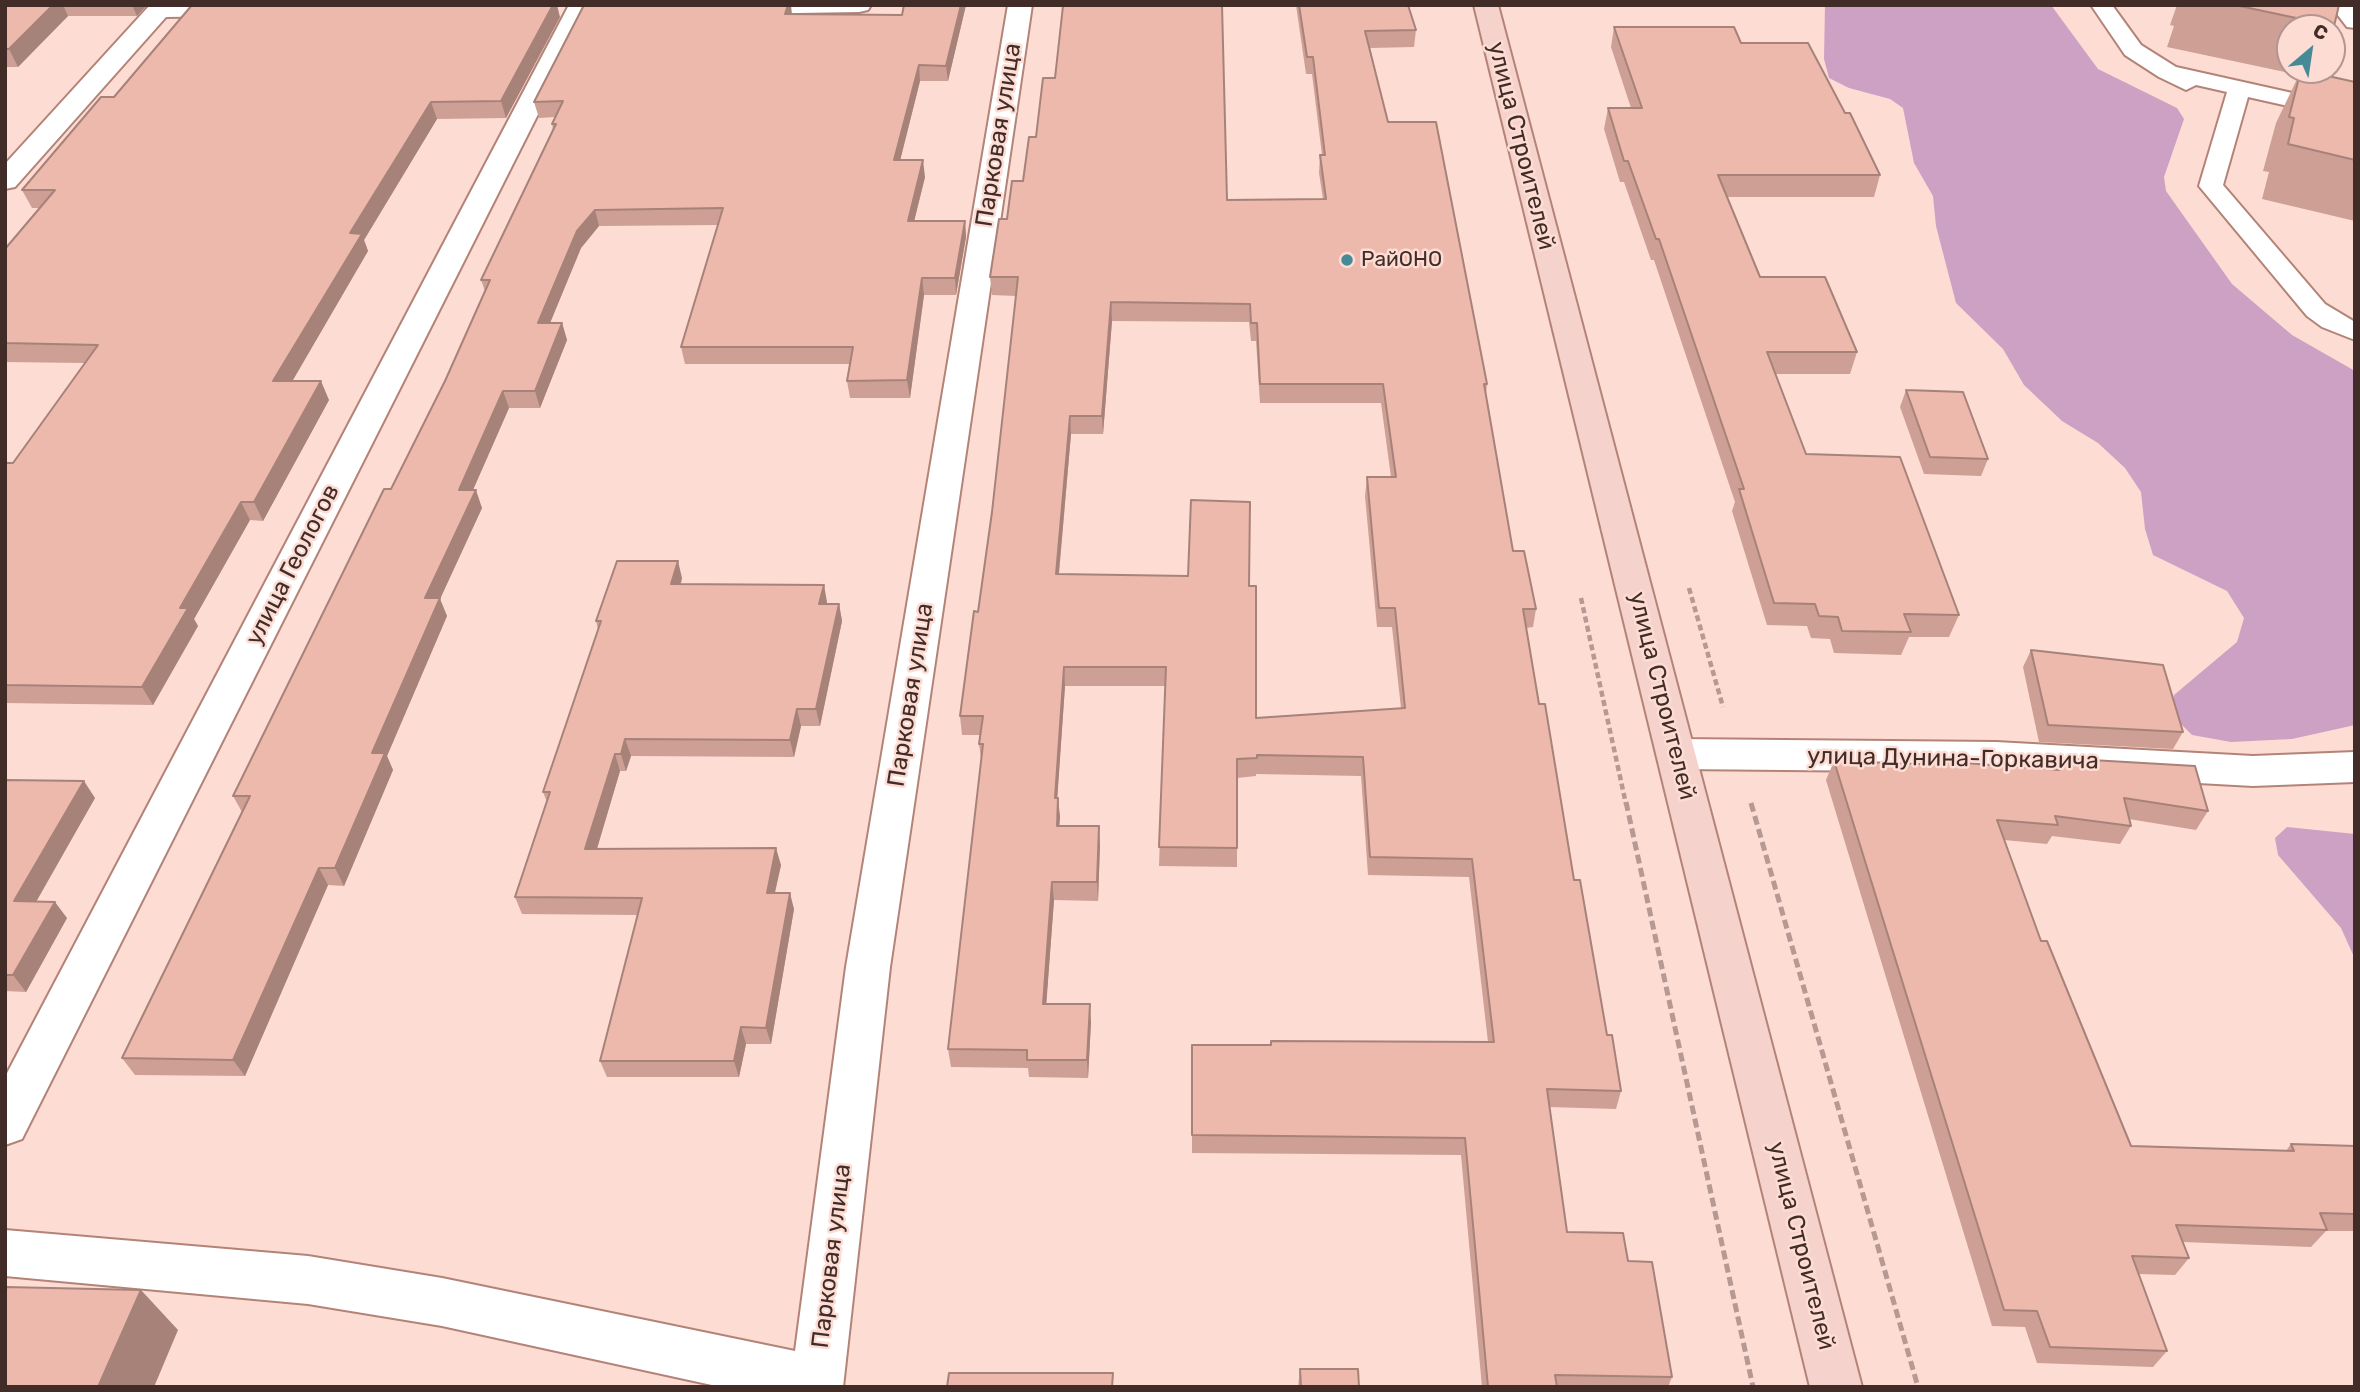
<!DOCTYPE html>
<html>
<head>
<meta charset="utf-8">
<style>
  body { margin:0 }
  #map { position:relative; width:2360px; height:1392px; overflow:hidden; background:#fddcd4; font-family:Rubik,sans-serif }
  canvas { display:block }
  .frame { position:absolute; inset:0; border:7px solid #412c28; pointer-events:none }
  .north { position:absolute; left:2276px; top:14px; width:70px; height:70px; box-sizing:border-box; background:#fddcd4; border:2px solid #b2968f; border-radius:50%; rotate:29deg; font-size:19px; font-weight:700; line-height:28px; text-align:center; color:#412c28 }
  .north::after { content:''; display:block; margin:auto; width:24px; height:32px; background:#468a98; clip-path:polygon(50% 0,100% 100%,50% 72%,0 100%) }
</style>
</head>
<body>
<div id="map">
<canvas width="2360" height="1392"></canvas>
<div class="frame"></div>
<div class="north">С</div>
</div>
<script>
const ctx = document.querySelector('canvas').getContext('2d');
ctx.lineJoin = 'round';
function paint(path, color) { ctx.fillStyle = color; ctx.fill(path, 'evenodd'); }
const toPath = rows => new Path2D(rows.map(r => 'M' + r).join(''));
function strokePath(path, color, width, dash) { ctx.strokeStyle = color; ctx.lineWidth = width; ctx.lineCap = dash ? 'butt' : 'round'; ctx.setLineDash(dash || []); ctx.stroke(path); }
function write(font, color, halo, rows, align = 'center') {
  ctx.font = font + ' Rubik,sans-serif'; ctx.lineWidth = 5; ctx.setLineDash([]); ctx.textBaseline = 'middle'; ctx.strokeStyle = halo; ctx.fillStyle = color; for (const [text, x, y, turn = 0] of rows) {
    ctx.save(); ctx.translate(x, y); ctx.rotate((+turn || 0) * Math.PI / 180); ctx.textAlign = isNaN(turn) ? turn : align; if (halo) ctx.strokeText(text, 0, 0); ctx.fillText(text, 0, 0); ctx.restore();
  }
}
const green = toPath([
  [1825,5,2051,5,2098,69,2177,108,2184,119,2164,177,2166,191,2232,284,2292,335,2355,371,2355,725,2292,739,2231,742,2192,735,2172,715,2174,695,2237,642,2244,618,2227,591,2153,555,2145,529,2141,492,2125,468,2098,443,2062,421,2024,385,2003,349,1956,303,1936,226,1933,196,1914,163,1903,108,1890,99,1849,88,1829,78,1824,59],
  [2287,827,2355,834,2355,959,2341,928,2278,855,2275,838]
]);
const pathFar1 = toPath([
  [1689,588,1723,707],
  [1581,598,1626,804]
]);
const path = toPath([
  [1626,802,1753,1387],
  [1751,803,1918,1387]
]);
const lane = toPath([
  [2091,5,2112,5,2141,45,2176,67,2355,107,2355,121,2248,97,2223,185,2325,304,2355,322,2355,340,2322,327,2307,316,2199,186,2227,92,2196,85,2186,90,2159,77,2125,55,2091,5],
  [2330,5,2352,5,2355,9,2355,28,2347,27,2330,5]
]);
const street = toPath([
  [150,5,249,5,251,9,248,14,239,16,166,17,15,187,5,189,5,164,150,5],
  [569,5,593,5,22,1139,5,1145,5,1077,569,5],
  [726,5,871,5,868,10,859,12,737,14,728,12,726,5],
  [1008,5,1032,5,890,967,843,1387,721,1387,442,1326,308,1304,5,1276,5,1230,308,1256,442,1278,795,1351,846,967,1008,5],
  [1678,739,1996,742,2253,756,2355,752,2355,782,2253,786,1996,772,1678,769,1664,764,1658,754,1664,744,1678,739]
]);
const secondary = toPath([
  [1474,5,1498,5,1862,1387,1810,1387,1474,5]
]);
const wall = toPath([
  [5,5,147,5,137,16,68,16,18,67,5,67],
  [904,5,966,5,948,81,920,81,900,160,925,177,914,221,965,221,966,237,956,295,924,295,910,398,850,398,847,381,850,364,685,364,681,347,718,225,599,226,581,248,550,323,562,323,567,340,540,408,509,408,473,490,482,508,440,599,447,616,387,756,393,770,344,886,328,885,245,1076,135,1075,122,1058,242,812,233,796,391,489,445,381,485,291,481,280,553,129,552,124,555,117,539,118,534,102,792,14,902,15],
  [1157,5,1222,5,1227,200,1323,199,1319,173,1320,155,1322,155,1312,74,1306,74,1296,5,1408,5,1416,30,1414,47,1370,48,1388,122,1487,384,1486,394,1513,551,1536,609,1533,627,1526,628,1539,704,1574,880,1607,1035,1621,1091,1616,1109,1549,1107,1567,1232,1628,1261,1672,1377,1668,1387,1482,1387,1461,1155,1192,1153,1192,1045,1488,1042,1469,877,1368,875,1361,776,1256,774,1256,776,1237,778,1237,867,1159,866,1165,686,1065,686,1057,798,1060,817,1059,826,1100,845,1098,901,1054,900,1046,1004,1091,1022,1088,1078,1029,1077,1028,1068,951,1067,948,1049,981,759,979,744,980,735,962,735,960,716,978,612,992,512,1016,296,992,295,990,277,1007,219,1023,181,1055,78],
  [1112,321,1249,322,1251,341,1256,341,1260,403,1381,403,1391,477,1367,477,1365,496,1377,627,1392,627,1401,708,1256,718,1249,586,1059,574,1071,434,1103,434],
  [2177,5,2339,5,2334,26,2332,30,2332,28,2290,28,2290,70,2313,70,2312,73,2355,82,2355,221,2262,199,2269,172,2263,171,2276,123,2299,75,2167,47,2174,26,2170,25],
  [560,17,506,118,437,119,364,240,368,251,292,381,329,400,263,521,250,520,194,619,198,626,153,705,5,703,5,463,13,463,86,363,5,362,5,249,40,208,32,208,22,190,114,97],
  [1614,27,1741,43,1845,113,1880,175,1874,197,1727,197,1760,277,1857,352,1850,374,1776,374,1806,454,1959,615,1949,637,1909,637,1901,655,1834,653,1830,639,1811,638,1807,626,1767,625,1732,511,1735,502,1654,260,1651,260,1624,182,1620,182,1604,129,1608,108,1631,108,1611,47],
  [1906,390,1988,459,1981,476,1924,474,1900,407],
  [682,578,681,584,824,585,826,604,839,604,842,621,820,726,801,726,794,757,631,756,626,771,620,771,597,849,781,865,775,893,794,909,771,1044,746,1044,739,1077,607,1077,600,1061,638,915,522,914,515,897,547,802,543,792,598,629,596,621],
  [2031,650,2183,732,2173,749,2039,742,2023,667],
  [2057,758,2208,811,2196,830,2129,819,2131,826,2120,844,2052,836,2047,844,2004,840,2041,941,2131,1146,2286,1151,2291,1144,2355,1146,2355,1231,2326,1231,2311,1247,2183,1242,2189,1258,2175,1275,2138,1274,2167,1351,2153,1367,2037,1363,2025,1327,1992,1326,1826,780,1834,761,1922,764,1924,760,2051,769],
  [5,780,95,798,36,901,67,918,26,992,5,991],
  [1300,1369,1359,1387,1298,1387]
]);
const shadedWall = toPath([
  [53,5,63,5,68,16,18,67,9,49],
  [132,5,147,5,137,16],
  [553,5,557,5,560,17,506,118,501,101],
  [788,5,791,5,792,15,785,14],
  [961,5,966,5,948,81,946,66],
  [919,65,920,81,896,177,894,160],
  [431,102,437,119,364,240,368,251,282,399,273,381,350,233],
  [923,160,925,177,910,238,908,221],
  [595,210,599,226,581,248,543,340,538,323,577,231],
  [965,221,966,237,956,295,955,278],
  [922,278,924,295,910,398,907,380],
  [1111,302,1112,321,1103,434,1102,416],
  [562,323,567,340,540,408,535,391],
  [321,381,329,400,263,521,254,502],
  [503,391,509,408,465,508,459,490],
  [1070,416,1071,434,1057,593,1056,574],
  [476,490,482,508,440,599,447,616,387,756,393,770,344,886,335,868,372,753,425,598],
  [241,502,250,520,194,619,198,626,153,705,142,687,180,608],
  [678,561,682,578,675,601,671,584],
  [824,585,827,602,822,621,819,604],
  [839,604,842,621,820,726,816,709],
  [1064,667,1065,686,1056,817,1055,798],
  [797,709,801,726,794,757,790,740],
  [625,739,631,756,626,771,621,754],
  [615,754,620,771,592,865,585,849],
  [84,781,95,798,27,918,14,901],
  [1058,798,1060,817,1058,844,1057,826],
  [1099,826,1100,845,1098,901,1097,882],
  [776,848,781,865,771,909,767,893],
  [319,868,328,885,245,1076,233,1060],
  [1052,882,1054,900,1045,1022,1043,1004],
  [790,893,794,909,771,1044,766,1028],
  [55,902,67,918,26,992,13,975],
  [1090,1004,1091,1022,1088,1078,1087,1060],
  [741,1027,746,1044,739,1077,734,1061],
  [141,1290,178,1330,154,1387,98,1387]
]);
const building = toPath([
  [5,5,53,5,9,49,5,49,5,5],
  [192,5,553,5,501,101,431,102,350,233,362,234,273,381,321,381,254,502,241,502,180,608,188,608,142,687,5,685,5,463,13,463,98,345,5,343,5,249,55,190,22,190,101,97,114,97,192,5],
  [584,5,788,5,785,14,902,15,904,5,961,5,946,66,919,65,894,160,923,160,908,221,965,221,955,278,922,278,907,380,847,381,853,347,681,347,723,208,595,210,577,231,538,323,562,323,535,391,503,391,459,490,476,490,425,598,440,598,372,753,385,753,335,868,319,868,233,1060,122,1058,250,796,233,796,384,489,391,489,445,381,490,280,481,280,556,124,552,124,563,101,534,102,584,5],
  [1157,5,1222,5,1227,200,1326,199,1320,155,1325,155,1313,57,1307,57,1299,5,1408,5,1416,30,1365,31,1388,122,1436,122,1487,384,1484,384,1513,551,1524,551,1536,609,1523,609,1539,704,1545,704,1574,880,1580,880,1607,1035,1612,1035,1621,1091,1547,1089,1567,1232,1623,1233,1628,1261,1652,1262,1672,1377,1555,1375,1557,1387,1488,1387,1465,1138,1192,1135,1192,1045,1271,1045,1271,1041,1494,1042,1472,859,1370,857,1363,757,1257,755,1257,758,1237,759,1237,848,1159,847,1166,667,1064,667,1055,798,1058,798,1057,826,1099,826,1097,882,1052,882,1043,1004,1090,1004,1087,1060,1027,1060,1027,1050,948,1049,983,744,979,744,983,716,960,716,974,611,978,612,992,512,1018,277,990,277,999,219,1007,219,1012,181,1023,181,1029,137,1036,137,1043,78,1055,78,1063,6,1157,6,1157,5],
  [1111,302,1250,304,1251,323,1257,323,1260,384,1383,384,1396,477,1367,477,1379,608,1395,608,1405,708,1256,718,1256,586,1249,586,1250,502,1191,500,1188,576,1056,574,1070,416,1102,416,1111,302],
  [2235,5,2339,5,2334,26,2235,5],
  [1614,27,1734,27,1741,43,1808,43,1845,113,1850,113,1880,175,1718,175,1760,277,1825,277,1857,352,1767,352,1806,454,1900,457,1959,615,1904,614,1911,632,1842,631,1838,617,1819,616,1815,604,1774,603,1739,489,1744,489,1659,239,1656,239,1628,161,1624,161,1608,108,1642,108,1614,27],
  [2301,70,2355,82,2355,160,2288,144,2294,118,2289,117,2301,70],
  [1906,390,1963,392,1988,459,1930,457,1906,390],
  [617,561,678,561,671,584,824,585,819,604,839,604,816,709,797,709,790,740,625,739,621,754,615,754,585,849,776,848,767,893,790,893,766,1028,741,1027,734,1061,600,1061,642,898,515,897,550,792,543,792,601,621,596,621,617,561],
  [2031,650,2163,665,2183,732,2048,725,2031,650],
  [2057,758,2195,766,2208,811,2124,798,2131,826,2055,816,2058,825,1997,820,2041,941,2047,941,2131,1146,2294,1151,2291,1144,2355,1146,2355,1214,2320,1213,2327,1230,2176,1225,2189,1258,2132,1256,2167,1351,2050,1347,2037,1311,2004,1310,1834,761,1923,764,1924,760,2060,770,2057,758],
  [5,780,84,781,14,901,55,902,13,975,5,975,5,780],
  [5,1287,141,1290,98,1387,5,1387,5,1287],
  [1300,1369,1358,1369,1359,1387,1301,1387,1300,1369],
  [949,1373,1113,1373,1112,1387,947,1387,949,1373]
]);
const markers = [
  [1347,260,7,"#468a98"]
];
const farPoinames = [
  ["РайОНО",1361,260]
];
const streetNames = [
  ["Парковая улица",999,135,-81],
  ["улица Строителей",1521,146,76],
  ["улица Геологов",293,565,-63],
  ["Парковая улица",911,695,-81],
  ["улица Строителей",1662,696,76],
  ["улица Дунина-Горкавича",1953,759,1],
  ["улица Строителей",1801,1246,76],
  ["Парковая улица",832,1256,-83]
];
paint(green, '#cda1c4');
strokePath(lane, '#b48378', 4);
strokePath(street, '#b48378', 4);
strokePath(secondary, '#b48378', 4);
strokePath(pathFar1, '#b59992', 4.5, [6, 3.5]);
strokePath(path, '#b59992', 5, [9, 4.5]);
paint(lane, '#fff');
paint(street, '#fff');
paint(secondary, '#f5d2cb');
paint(wall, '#cd9f95');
paint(shadedWall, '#a78279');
paint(building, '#eeb9ad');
strokePath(building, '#a78279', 2);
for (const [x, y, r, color] of markers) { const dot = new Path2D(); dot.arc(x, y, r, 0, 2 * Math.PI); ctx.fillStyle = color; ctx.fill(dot); strokePath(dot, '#fddcd4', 2.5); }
write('21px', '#412c28', '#fddcd4', farPoinames, 'left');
write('24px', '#412c28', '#fddcd4', streetNames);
</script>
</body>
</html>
